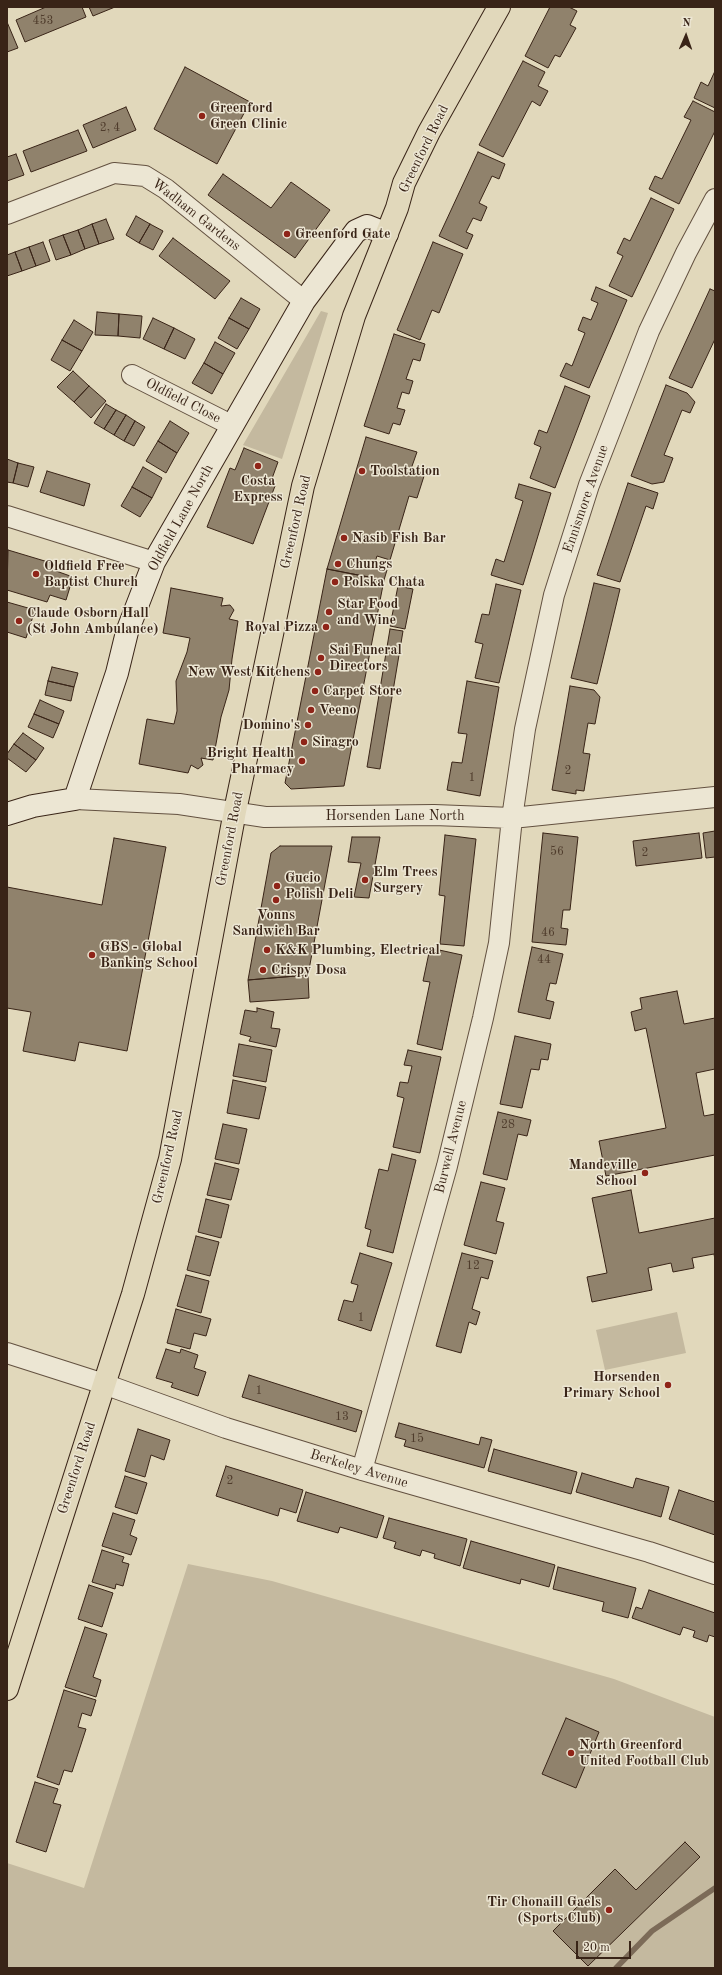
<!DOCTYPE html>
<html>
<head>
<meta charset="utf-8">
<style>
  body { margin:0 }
  #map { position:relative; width:722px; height:1975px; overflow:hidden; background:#e1d8bb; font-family:"Old Standard TT",serif }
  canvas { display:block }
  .frame { position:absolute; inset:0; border:8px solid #392417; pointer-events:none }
  .north { position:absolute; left:666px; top:16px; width:40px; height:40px; -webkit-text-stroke:3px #ece6d3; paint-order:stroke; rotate:2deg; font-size:11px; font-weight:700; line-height:16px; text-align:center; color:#392417 }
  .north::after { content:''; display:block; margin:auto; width:14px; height:18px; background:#392417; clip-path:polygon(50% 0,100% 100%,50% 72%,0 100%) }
  .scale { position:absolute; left:576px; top:1941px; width:55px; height:18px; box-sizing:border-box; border:2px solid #392417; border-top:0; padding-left:5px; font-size:12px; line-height:14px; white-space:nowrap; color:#392417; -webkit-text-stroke:3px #ece6d3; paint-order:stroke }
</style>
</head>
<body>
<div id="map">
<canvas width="722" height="1975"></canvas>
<div class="frame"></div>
<div class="north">N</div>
<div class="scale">20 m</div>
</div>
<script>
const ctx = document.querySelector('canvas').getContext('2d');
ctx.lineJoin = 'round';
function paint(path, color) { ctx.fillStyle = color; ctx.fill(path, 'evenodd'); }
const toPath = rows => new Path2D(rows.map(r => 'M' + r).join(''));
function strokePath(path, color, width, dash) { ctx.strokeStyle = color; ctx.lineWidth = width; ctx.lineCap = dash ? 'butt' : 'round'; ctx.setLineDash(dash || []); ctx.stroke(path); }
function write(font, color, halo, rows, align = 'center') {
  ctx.font = font + ' "Old Standard TT",serif'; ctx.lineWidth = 3; ctx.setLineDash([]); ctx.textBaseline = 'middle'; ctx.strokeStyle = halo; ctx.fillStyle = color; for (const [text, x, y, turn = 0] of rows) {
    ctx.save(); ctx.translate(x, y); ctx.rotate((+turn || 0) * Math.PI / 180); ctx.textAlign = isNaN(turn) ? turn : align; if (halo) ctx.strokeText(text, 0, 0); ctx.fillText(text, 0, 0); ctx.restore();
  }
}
const green = toPath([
  [321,311,328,313,282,459,243,445],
  [677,1312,686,1353,605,1370,596,1330],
  [188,1564,272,1581,614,1679,715,1717,715,1968,7,1968,7,1863,84,1888]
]);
const stream = toPath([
  [616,1968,652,1931,715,1888]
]);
const building = toPath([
  [46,7,82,7,86,17,25,42,16,20,46,7],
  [89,7,115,7,93,16,89,7],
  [550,7,569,7,577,11,570,25,576,28,560,57,555,55,548,68,525,56,550,7],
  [7,22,18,48,7,52,7,22],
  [523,61,545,72,538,86,548,91,540,106,532,101,503,157,479,145,523,61],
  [185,67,250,102,217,164,154,129,185,67],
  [715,71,715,108,694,98,701,82,708,86,715,71],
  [693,101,715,112,715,131,679,204,649,189,655,176,662,179,691,120,684,117,693,101],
  [126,107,136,130,93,148,83,125,126,107],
  [78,130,87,151,31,172,23,151,78,130],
  [478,152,505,164,499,179,492,176,479,203,487,207,481,221,473,218,466,232,473,235,467,249,439,236,478,152],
  [16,154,24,175,7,181,7,157,16,154],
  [223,174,271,208,291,182,330,210,295,258,208,195,223,174],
  [651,198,674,209,632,297,609,286,623,256,617,253,624,238,630,241,651,198],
  [136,216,150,224,139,243,126,235,136,216],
  [106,219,114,239,99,244,92,224,106,219],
  [92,224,99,244,85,249,78,230,92,224],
  [150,224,163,231,153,250,139,243,150,224],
  [78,230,85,249,71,255,63,235,78,230],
  [63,235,71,255,56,260,49,240,63,235],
  [173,238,230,281,215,299,159,256,173,238],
  [43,242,50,261,36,266,29,247,43,242],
  [433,242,463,254,439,313,432,310,420,340,397,330,433,242],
  [29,247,36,266,22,271,15,252,29,247],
  [15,252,22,271,7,276,7,255,15,252],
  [596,287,627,300,589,388,560,376,566,363,572,366,585,333,578,330,583,317,591,320,598,303,591,300,596,287],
  [710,289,715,291,715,339,692,388,669,378,710,289],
  [241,298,260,309,249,329,229,318,241,298],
  [97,312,119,314,118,336,95,335,97,312],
  [119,314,142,316,140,338,118,336,119,314],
  [153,318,174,328,164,349,143,339,153,318],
  [229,318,249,329,237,349,218,338,229,318],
  [74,320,93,332,82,351,62,340,74,320],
  [174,328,195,339,185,359,164,349,174,328],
  [394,334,425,344,420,361,413,359,406,379,413,381,409,394,402,392,397,408,405,410,400,425,393,423,389,434,364,426,394,334],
  [62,340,82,351,70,371,51,360,62,340],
  [215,342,235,353,223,374,204,363,215,342],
  [204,363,223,374,212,394,192,383,204,363],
  [73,371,89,386,74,402,57,387,73,371],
  [666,385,687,393,695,402,690,413,682,410,664,455,673,458,664,482,652,484,631,476,666,385],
  [89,386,106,401,91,418,74,402,89,386],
  [565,386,590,396,555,488,530,478,541,447,534,444,539,430,547,433,565,386],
  [106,404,116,410,104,429,94,423,106,404],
  [116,410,126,415,114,435,104,429,116,410],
  [126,415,135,421,124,441,114,435,126,415],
  [135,421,145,427,134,446,124,441,135,421],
  [170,421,189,433,177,453,158,441,170,421],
  [366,437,417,452,411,469,425,473,417,498,409,496,390,560,377,556,374,565,387,570,384,580,327,569,366,437],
  [158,441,177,453,166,473,146,461,158,441],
  [244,448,278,462,270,484,275,486,253,544,207,527,230,468,235,470,244,448],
  [7,459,18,463,13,483,7,482,7,459],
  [18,463,34,467,28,487,13,483,18,463],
  [143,467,162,478,152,498,132,487,143,467],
  [47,471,90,484,84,506,40,492,47,471],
  [628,483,658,493,653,509,646,506,620,582,597,575,628,483],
  [519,484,551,493,523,585,491,575,496,559,504,562,523,501,515,498,519,484],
  [132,487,152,498,140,517,121,506,132,487],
  [8,550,58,565,56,571,73,577,66,600,50,595,47,602,7,590,8,550],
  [327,569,384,580,344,786,291,789,285,783,327,569],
  [594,583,620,589,597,684,571,678,594,583],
  [496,584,521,590,499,683,475,678,483,644,475,642,482,614,489,615,496,584],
  [398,586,413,589,405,629,390,626,398,586],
  [171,588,223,598,221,606,230,605,234,610,229,619,238,621,232,659,229,690,221,717,213,760,201,758,203,765,198,769,191,765,188,773,139,764,147,719,174,724,177,711,176,681,187,652,190,638,163,633,171,588],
  [7,602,35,610,26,638,7,632,7,602],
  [390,629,403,631,380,769,367,767,390,629],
  [52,667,78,673,74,687,48,681,52,667],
  [48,681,74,687,71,701,45,695,48,681],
  [467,681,499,687,480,796,447,790,452,762,462,763,467,734,458,733,467,681],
  [570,686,594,690,600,697,595,724,588,723,583,753,590,754,584,791,576,790,576,794,552,790,570,686],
  [40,700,64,711,59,724,34,714,40,700],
  [34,714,59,724,53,738,28,727,34,714],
  [23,733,44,748,36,760,14,744,23,733],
  [14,744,36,760,26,772,7,758,7,754,14,744],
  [715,831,715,857,706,858,703,833,715,831],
  [543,833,578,837,570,910,563,910,561,928,568,929,566,945,532,942,543,833],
  [699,833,702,858,636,866,633,841,699,833],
  [445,835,476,839,464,946,440,944,445,896,439,895,445,835],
  [352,837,380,837,369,898,354,897,361,863,348,862,352,837],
  [114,838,166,847,127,1051,79,1042,75,1061,23,1051,31,1012,7,1008,7,887,102,905,114,838],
  [280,846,332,846,308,975,248,980,271,853,280,846],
  [532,947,563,954,556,984,550,983,546,1000,554,1002,550,1019,518,1012,532,947],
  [430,948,462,955,442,1050,417,1044,430,982,423,981,430,948],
  [308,975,309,998,250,1002,248,980,308,975],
  [677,991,684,1024,715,1018,715,1069,696,1073,704,1116,715,1114,715,1155,606,1176,599,1141,666,1128,646,1028,635,1031,631,1012,642,1009,640,998,677,991],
  [257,1008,274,1012,271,1028,280,1029,276,1047,249,1041,251,1037,240,1034,245,1010,257,1012,257,1008],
  [515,1036,551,1044,548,1060,541,1059,539,1070,531,1069,522,1108,500,1104,515,1036],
  [239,1044,272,1050,266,1082,233,1076,239,1044],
  [408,1050,441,1057,420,1153,393,1147,404,1098,397,1096,400,1082,408,1083,412,1066,404,1065,408,1050],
  [233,1080,266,1087,259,1119,227,1113,233,1080],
  [498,1112,531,1120,527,1136,518,1134,507,1180,483,1174,498,1112],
  [223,1124,247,1129,239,1164,215,1159,223,1124],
  [392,1154,416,1160,393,1253,367,1246,371,1230,365,1228,379,1169,388,1171,392,1154],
  [215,1163,239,1169,231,1200,207,1195,215,1163],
  [481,1182,505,1188,496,1221,504,1223,496,1254,464,1245,481,1182],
  [631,1190,639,1233,715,1218,715,1260,714,1254,692,1258,694,1268,673,1272,671,1263,648,1268,652,1290,592,1302,587,1277,607,1273,592,1198,631,1190],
  [206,1199,229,1205,221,1238,198,1232,206,1199],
  [196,1236,219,1242,210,1276,187,1270,196,1236],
  [360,1253,392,1263,371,1331,338,1320,344,1300,353,1302,358,1285,351,1283,360,1253],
  [462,1253,493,1261,488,1279,481,1277,472,1309,480,1312,476,1325,469,1322,461,1353,436,1346,462,1253],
  [186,1275,209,1281,201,1313,177,1306,186,1275],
  [176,1309,211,1319,206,1336,194,1333,190,1349,167,1343,176,1309],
  [166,1349,180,1353,181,1349,198,1355,194,1368,206,1372,198,1396,171,1387,173,1383,156,1378,166,1349],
  [249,1375,362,1411,356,1432,242,1397,249,1375],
  [399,1423,479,1445,481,1437,492,1440,484,1468,404,1446,406,1440,395,1437,399,1423],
  [138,1429,170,1440,164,1460,151,1455,145,1477,125,1471,138,1429],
  [494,1449,577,1472,571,1494,488,1471,494,1449],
  [226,1466,303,1490,296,1513,280,1508,278,1516,216,1496,226,1466],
  [582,1473,633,1488,636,1478,669,1487,661,1517,576,1492,582,1473],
  [125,1476,147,1483,137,1514,115,1507,125,1476],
  [679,1490,715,1502,715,1535,669,1519,679,1490],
  [306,1492,384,1516,377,1538,340,1527,338,1533,297,1521,306,1492],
  [113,1513,135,1520,130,1535,137,1538,131,1555,102,1546,113,1513],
  [389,1518,467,1539,460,1566,434,1558,435,1554,422,1550,420,1556,394,1548,396,1542,383,1538,389,1518],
  [471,1541,555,1565,549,1587,521,1579,520,1584,463,1568,471,1541],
  [102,1550,124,1557,122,1562,129,1564,123,1586,116,1584,115,1589,92,1582,102,1550],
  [558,1567,636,1588,628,1618,602,1611,604,1602,553,1589,558,1567],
  [89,1585,113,1593,102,1627,78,1619,89,1585],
  [649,1590,715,1613,715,1637,709,1635,707,1642,693,1637,695,1631,683,1627,680,1635,632,1618,636,1607,642,1609,649,1590],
  [85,1627,107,1634,93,1677,101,1680,96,1697,65,1687,85,1627],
  [64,1690,96,1700,91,1716,82,1713,78,1727,86,1729,72,1772,64,1770,59,1785,37,1777,64,1690],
  [566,1718,599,1732,576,1788,542,1774,566,1718],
  [35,1782,58,1789,53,1803,61,1805,46,1852,16,1842,35,1782],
  [685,1842,700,1857,588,1966,553,1931,615,1869,636,1890,685,1842]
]);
const street = toPath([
  [7,214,114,173,145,176,166,189,304,301],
  [132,375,233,426],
  [7,516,154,562],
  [75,799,179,804,265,817,434,815,512,818,715,797],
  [7,1353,104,1384,226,1428,362,1470,649,1552,715,1574],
  [362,1470,447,1166,483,1018,499,943,512,818,525,729,554,595,589,485,649,331,686,253,715,199]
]);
const secondary = toPath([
  [7,814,33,806,75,799,117,673,127,632,154,562,304,301,356,231,367,226,387,234]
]);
const primary = toPath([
  [7,1689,133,1294,170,1159,235,811,303,486,354,316,397,208,404,183,429,132,499,7]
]);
const markers = [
  [202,116,4,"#8f2418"],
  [287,234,4,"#8f2418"],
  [258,466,4,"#8f2418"],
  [362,471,4,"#8f2418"],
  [344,538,4,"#8f2418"],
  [338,564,4,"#8f2418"],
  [36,574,4,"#8f2418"],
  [335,582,4,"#8f2418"],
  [329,612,4,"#8f2418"],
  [19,621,4,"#8f2418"],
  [326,627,4,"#8f2418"],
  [321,658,4,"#8f2418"],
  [318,672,4,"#8f2418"],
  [315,691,4,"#8f2418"],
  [311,710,4,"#8f2418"],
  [308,725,4,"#8f2418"],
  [304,742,4,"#8f2418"],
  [302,761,4,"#8f2418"],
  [365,880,4,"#8f2418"],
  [277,886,4,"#8f2418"],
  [276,900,4,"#8f2418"],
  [267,950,4,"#8f2418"],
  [92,955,4,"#8f2418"],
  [263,970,4,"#8f2418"],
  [645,1173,4,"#8f2418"],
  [668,1385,4,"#8f2418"],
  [571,1753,4,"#8f2418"],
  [609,1910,4,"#8f2418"]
];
const numberNames = [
  ["453",43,21],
  ["2, 4",110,128],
  ["2",568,771],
  ["1",472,778],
  ["56",557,852],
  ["2",645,853],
  ["46",548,933],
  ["44",544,960],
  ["28",508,1125],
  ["12",473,1266],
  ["1",361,1318],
  ["1",259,1391],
  ["13",342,1417],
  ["15",417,1439],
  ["2",230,1481]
];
const poiNames = [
  ["Greenford",210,108],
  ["Green Clinic",210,124],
  ["Greenford Gate",295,234],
  ["Toolstation",370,471],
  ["Costa",258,481,"center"],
  ["Express",258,497,"center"],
  ["Nasib Fish Bar",352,538],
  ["Chungs",346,564],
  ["Oldfield Free",44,566],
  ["Baptist Church",44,582],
  ["Polska Chata",343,582],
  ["Star Food",337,604],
  ["and Wine",337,620],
  ["Claude Osborn Hall",27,613],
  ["(St John Ambulance)",27,629],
  ["Royal Pizza",318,627,"right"],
  ["Sai Funeral",329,650],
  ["Directors",329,666],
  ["New West Kitchens",310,672,"right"],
  ["Carpet Store",323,691],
  ["Veeno",319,710],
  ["Domino's",300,725,"right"],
  ["Siragro",312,742],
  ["Bright Health",294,753,"right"],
  ["Pharmacy",294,769,"right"],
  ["Elm Trees",373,872],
  ["Surgery",373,888],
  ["Gucio",285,878],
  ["Polish Deli",285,894],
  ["Vonns",276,915,"center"],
  ["Sandwich Bar",276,931,"center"],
  ["GBS - Global",100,947],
  ["Banking School",100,963],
  ["K&K Plumbing, Electrical",275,950],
  ["Crispy Dosa",271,970],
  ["Mandeville",637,1165,"right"],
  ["School",637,1181,"right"],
  ["Horsenden",660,1377,"right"],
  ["Primary School",660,1393,"right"],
  ["North Greenford",579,1745],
  ["United Football Club",579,1761],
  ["Tir Chonaill Gaels",601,1902,"right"],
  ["(Sports Club)",601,1918,"right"]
];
const streetNames = [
  ["Greenford Road",424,149,-64],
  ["Wadham Gardens",196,215,38],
  ["Oldfield Close",183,401,27],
  ["Ennismore Avenue",586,499,-71],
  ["Oldfield Lane North",181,518,-61],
  ["Greenford Road",296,522,-77],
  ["Horsenden Lane North",395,816],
  ["Greenford Road",230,839,-79],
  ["Burwell Avenue",451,1147,-76],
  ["Greenford Road",168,1157,-77],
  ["Greenford Road",77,1468,-72],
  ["Berkeley Avenue",359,1469,17]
];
paint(green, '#c4b99f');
strokePath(stream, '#7c6b58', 5.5);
paint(building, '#90826c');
strokePath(building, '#392417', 1);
strokePath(street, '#635140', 22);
strokePath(secondary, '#392417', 24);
strokePath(primary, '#392417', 24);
strokePath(street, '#ece6d3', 20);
strokePath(secondary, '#ece6d3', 22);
strokePath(primary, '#e1d8bb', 22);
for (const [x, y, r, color] of markers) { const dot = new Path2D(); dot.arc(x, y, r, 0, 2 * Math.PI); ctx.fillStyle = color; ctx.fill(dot); strokePath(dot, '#ece6d3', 1.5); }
write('12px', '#4f3c2c', null, numberNames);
write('bold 14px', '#392417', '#ece6d3', poiNames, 'left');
write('14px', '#392417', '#ece6d3', streetNames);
</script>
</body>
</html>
